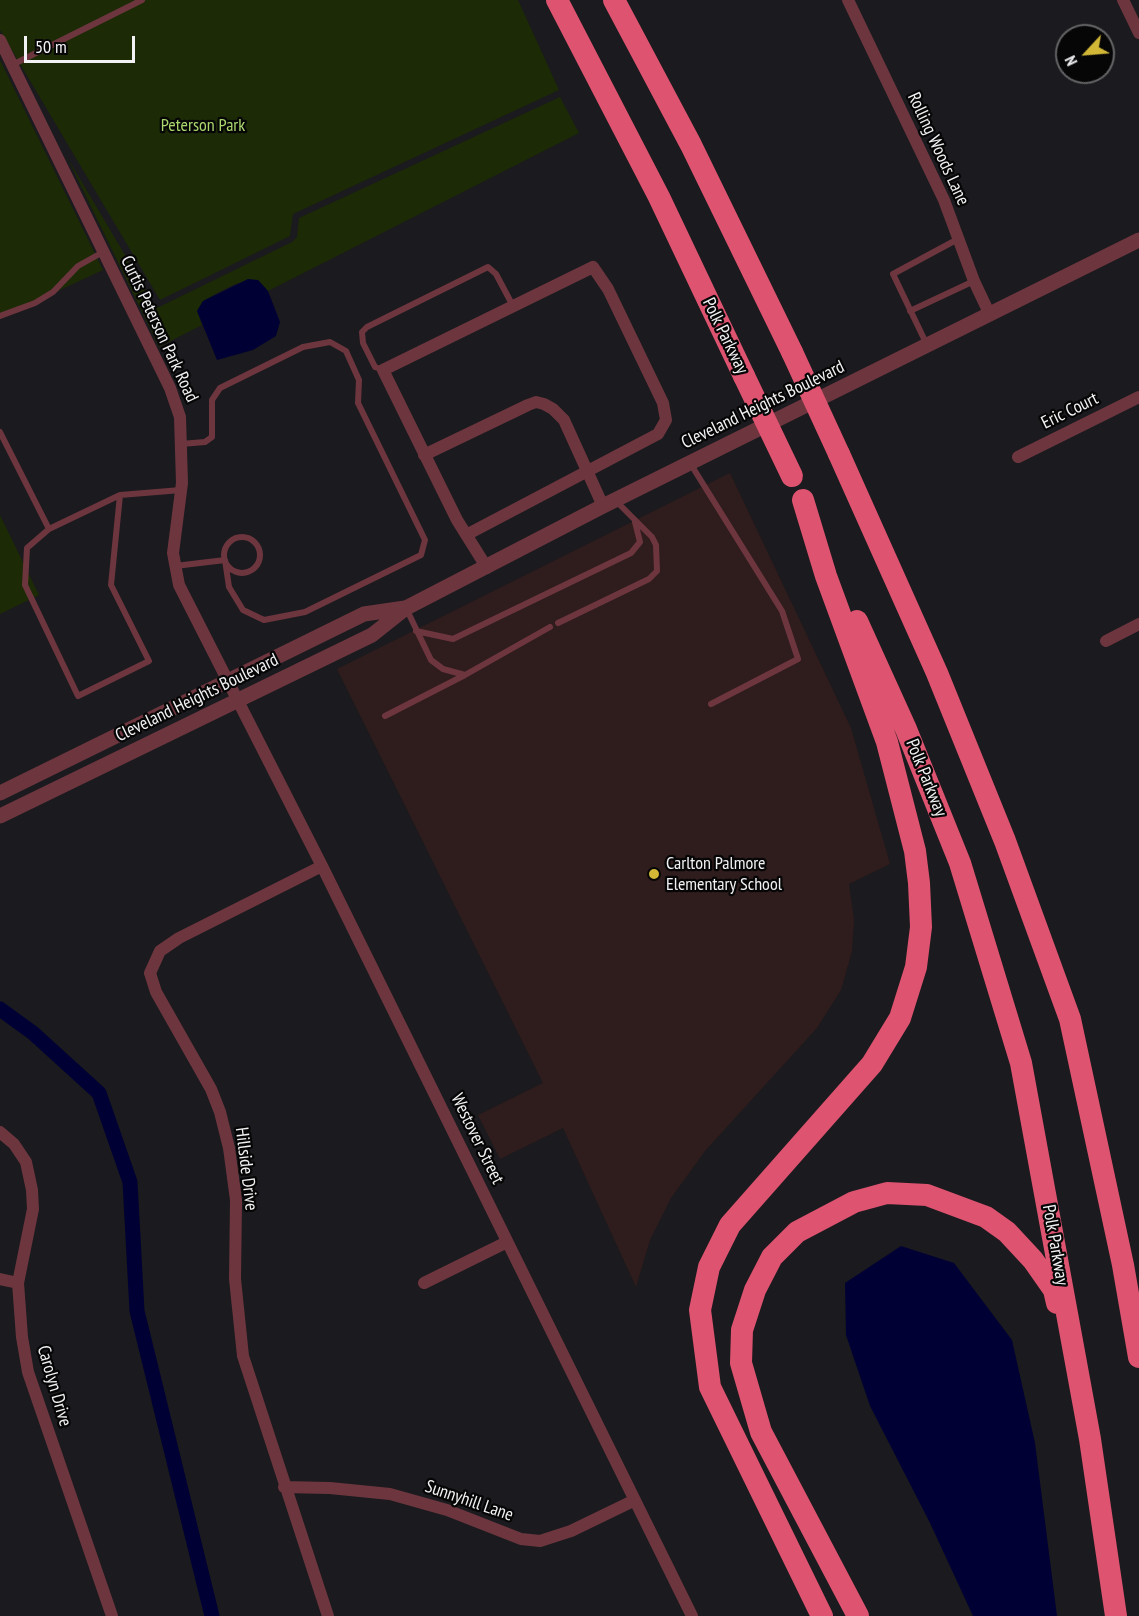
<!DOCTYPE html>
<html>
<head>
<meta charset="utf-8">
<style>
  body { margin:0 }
  #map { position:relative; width:1139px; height:1616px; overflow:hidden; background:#1b1a1e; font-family:"PT Sans Narrow",sans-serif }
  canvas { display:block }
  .north { position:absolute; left:1055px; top:24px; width:60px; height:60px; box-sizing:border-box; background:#060607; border:2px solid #646466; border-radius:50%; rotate:244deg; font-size:16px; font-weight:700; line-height:24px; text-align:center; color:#f2f2f4 }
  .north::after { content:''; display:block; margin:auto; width:21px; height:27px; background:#d2b736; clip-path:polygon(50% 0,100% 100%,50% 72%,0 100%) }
  .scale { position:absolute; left:24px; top:36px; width:111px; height:27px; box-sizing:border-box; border:3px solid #f2f2f4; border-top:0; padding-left:8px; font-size:18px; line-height:21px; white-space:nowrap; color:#f2f2f4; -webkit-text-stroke:4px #060607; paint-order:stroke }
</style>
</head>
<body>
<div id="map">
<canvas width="1139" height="1616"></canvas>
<div class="north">N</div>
<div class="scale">50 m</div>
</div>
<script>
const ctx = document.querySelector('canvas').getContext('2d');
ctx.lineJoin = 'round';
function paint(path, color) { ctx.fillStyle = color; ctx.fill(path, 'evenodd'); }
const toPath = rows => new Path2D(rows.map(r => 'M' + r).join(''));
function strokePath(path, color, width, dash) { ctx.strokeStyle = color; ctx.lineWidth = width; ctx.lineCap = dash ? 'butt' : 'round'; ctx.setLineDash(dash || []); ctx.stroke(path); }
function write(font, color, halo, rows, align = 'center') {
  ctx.font = font + ' "PT Sans Narrow",sans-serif'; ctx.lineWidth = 4.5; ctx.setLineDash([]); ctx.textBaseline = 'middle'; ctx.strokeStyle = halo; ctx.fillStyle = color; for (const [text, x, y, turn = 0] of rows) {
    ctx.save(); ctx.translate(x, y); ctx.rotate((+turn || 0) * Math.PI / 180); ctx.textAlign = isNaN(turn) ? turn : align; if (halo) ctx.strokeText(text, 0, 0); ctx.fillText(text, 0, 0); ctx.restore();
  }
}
const education = toPath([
  [730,473,851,728,890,864,849,884,854,919,852,951,841,990,817,1028,705,1151,671,1198,650,1240,636,1287,563,1128,500,1159,478,1115,543,1083,337,669]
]);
const green = toPath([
  [0,0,518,0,559,90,293,214,290,236,160,300,0,30],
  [0,60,103,270,0,318],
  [560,97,579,133,268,291,258,280,235,284,219,292,203,301,197,311,202,325,159,347,67,157,154,304,159,307,292,242,297,237,299,218],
  [0,515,39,595,0,614]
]);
const water = toPath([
  [248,279,258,280,268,291,280,322,276,336,253,350,217,360,197,311,203,301],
  [901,1246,954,1263,1012,1340,1035,1443,1057,1616,973,1616,930,1523,870,1406,846,1335,845,1283]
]);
const canal = toPath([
  [0,1009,33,1033,99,1093,130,1182,137,1311,212,1616]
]);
const service = toPath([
  [12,65,142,0],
  [910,311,974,281],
  [0,316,35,303,53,292,78,266,103,252],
  [927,345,893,274,958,239],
  [383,370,375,367,363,343,362,332,367,327,488,267,496,274,513,306],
  [0,432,49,529],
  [690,463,782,611,798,659,711,704],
  [120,495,111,585,149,661,78,696,25,585,27,548,49,529,120,495,181,490],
  '224 555a18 18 0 1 1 36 0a18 18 0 1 1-36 0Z',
  [175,566,225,560,229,587,243,610,264,620,305,612,421,555,425,540,358,403,359,380,346,351,330,342,303,347,220,388,212,400,212,437,205,442,181,444],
  [406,608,431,660,443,669,465,675,550,627],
  [558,623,649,579,657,571,656,545,652,537,615,500],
  [416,631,453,639,631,553,640,542,635,522],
  [385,716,465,675]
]);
const minor = toPath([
  [848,0,944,200,974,281,990,315],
  [1123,0,1139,33],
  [0,40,170,388,180,417,182,483,173,553,179,585,322,866,692,1616],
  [424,455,528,405,536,402,544,404,553,409,564,420,603,506],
  [1018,457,1139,397],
  [468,534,658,434,666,420,663,403,608,289,593,267,383,370,457,520,487,568],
  [1106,641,1139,624],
  [322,866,179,938,160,951,150,973,156,992,211,1089,220,1112,229,1148,236,1200,235,1279,243,1356,328,1616],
  [0,1132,14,1144,26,1162,32,1190,33,1209,18,1283,22,1337,28,1372,112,1616],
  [0,1279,18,1283],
  [424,1283,507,1242],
  [284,1487,330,1488,390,1494,447,1510,521,1539,540,1541,571,1531,635,1500]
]);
const tertiary = toPath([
  [0,793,364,614,405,608],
  [0,816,372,635,406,608,603,506,1139,240]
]);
const motorway = toPath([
  [557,0,659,197,744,376],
  [614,0,691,145,792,352],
  [839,454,937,673,1005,841,1070,1019,1123,1265,1139,1357],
  [803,500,826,576,887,742,915,851,919,883,921,927,916,967,900,1018,872,1064,730,1225,709,1267,700,1310,710,1387,822,1616],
  [857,621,906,729,960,863,1021,1063,1090,1439,1116,1616],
  [858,1616,761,1432,741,1363,742,1330,755,1290,772,1257,797,1232,854,1202,887,1193,927,1195,986,1217,1007,1232,1033,1260,1054,1290,1057,1303]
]);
const motorwayBridge = toPath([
  [792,352,839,454],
  [744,376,792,476]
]);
const markers = [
  [654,874,6,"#d2b736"]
];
const parkNames = [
  ["Peterson Park",203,126]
];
const streetNames = [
  ["Rolling Woods Lane",938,149,65],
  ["Curtis Peterson Park Road",159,329,65],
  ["Polk Parkway",725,336,64],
  ["Cleveland Heights Boulevard",763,405,-26],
  ["Eric Court",1070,411,-26],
  ["Cleveland Heights Boulevard",197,698,-26],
  ["Polk Parkway",926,778,68],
  ["Westover Street",477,1139,64],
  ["Hillside Drive",246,1169,83],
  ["Polk Parkway",1055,1245,80],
  ["Carolyn Drive",54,1386,74],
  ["Sunnyhill Lane",469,1501,19]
];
const poiNames = [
  ["Carlton Palmore",666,864],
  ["Elementary School",666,885]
];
paint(education, '#2f1c1c');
paint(green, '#1c2a06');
paint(water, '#000034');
strokePath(canal, '#000034', 15);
strokePath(service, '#6d363f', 6);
strokePath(minor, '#6d363f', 12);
strokePath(tertiary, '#6d363f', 15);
strokePath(motorway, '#dd5370', 22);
strokePath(motorwayBridge, '#dd5370', 22);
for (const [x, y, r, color] of markers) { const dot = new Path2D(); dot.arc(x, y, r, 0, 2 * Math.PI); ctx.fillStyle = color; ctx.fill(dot); strokePath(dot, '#060607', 2); }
write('18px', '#abd76d', '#060607', parkNames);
write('18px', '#f2f2f4', '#060607', streetNames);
write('18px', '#f2f2f4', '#060607', poiNames, 'left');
</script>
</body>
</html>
